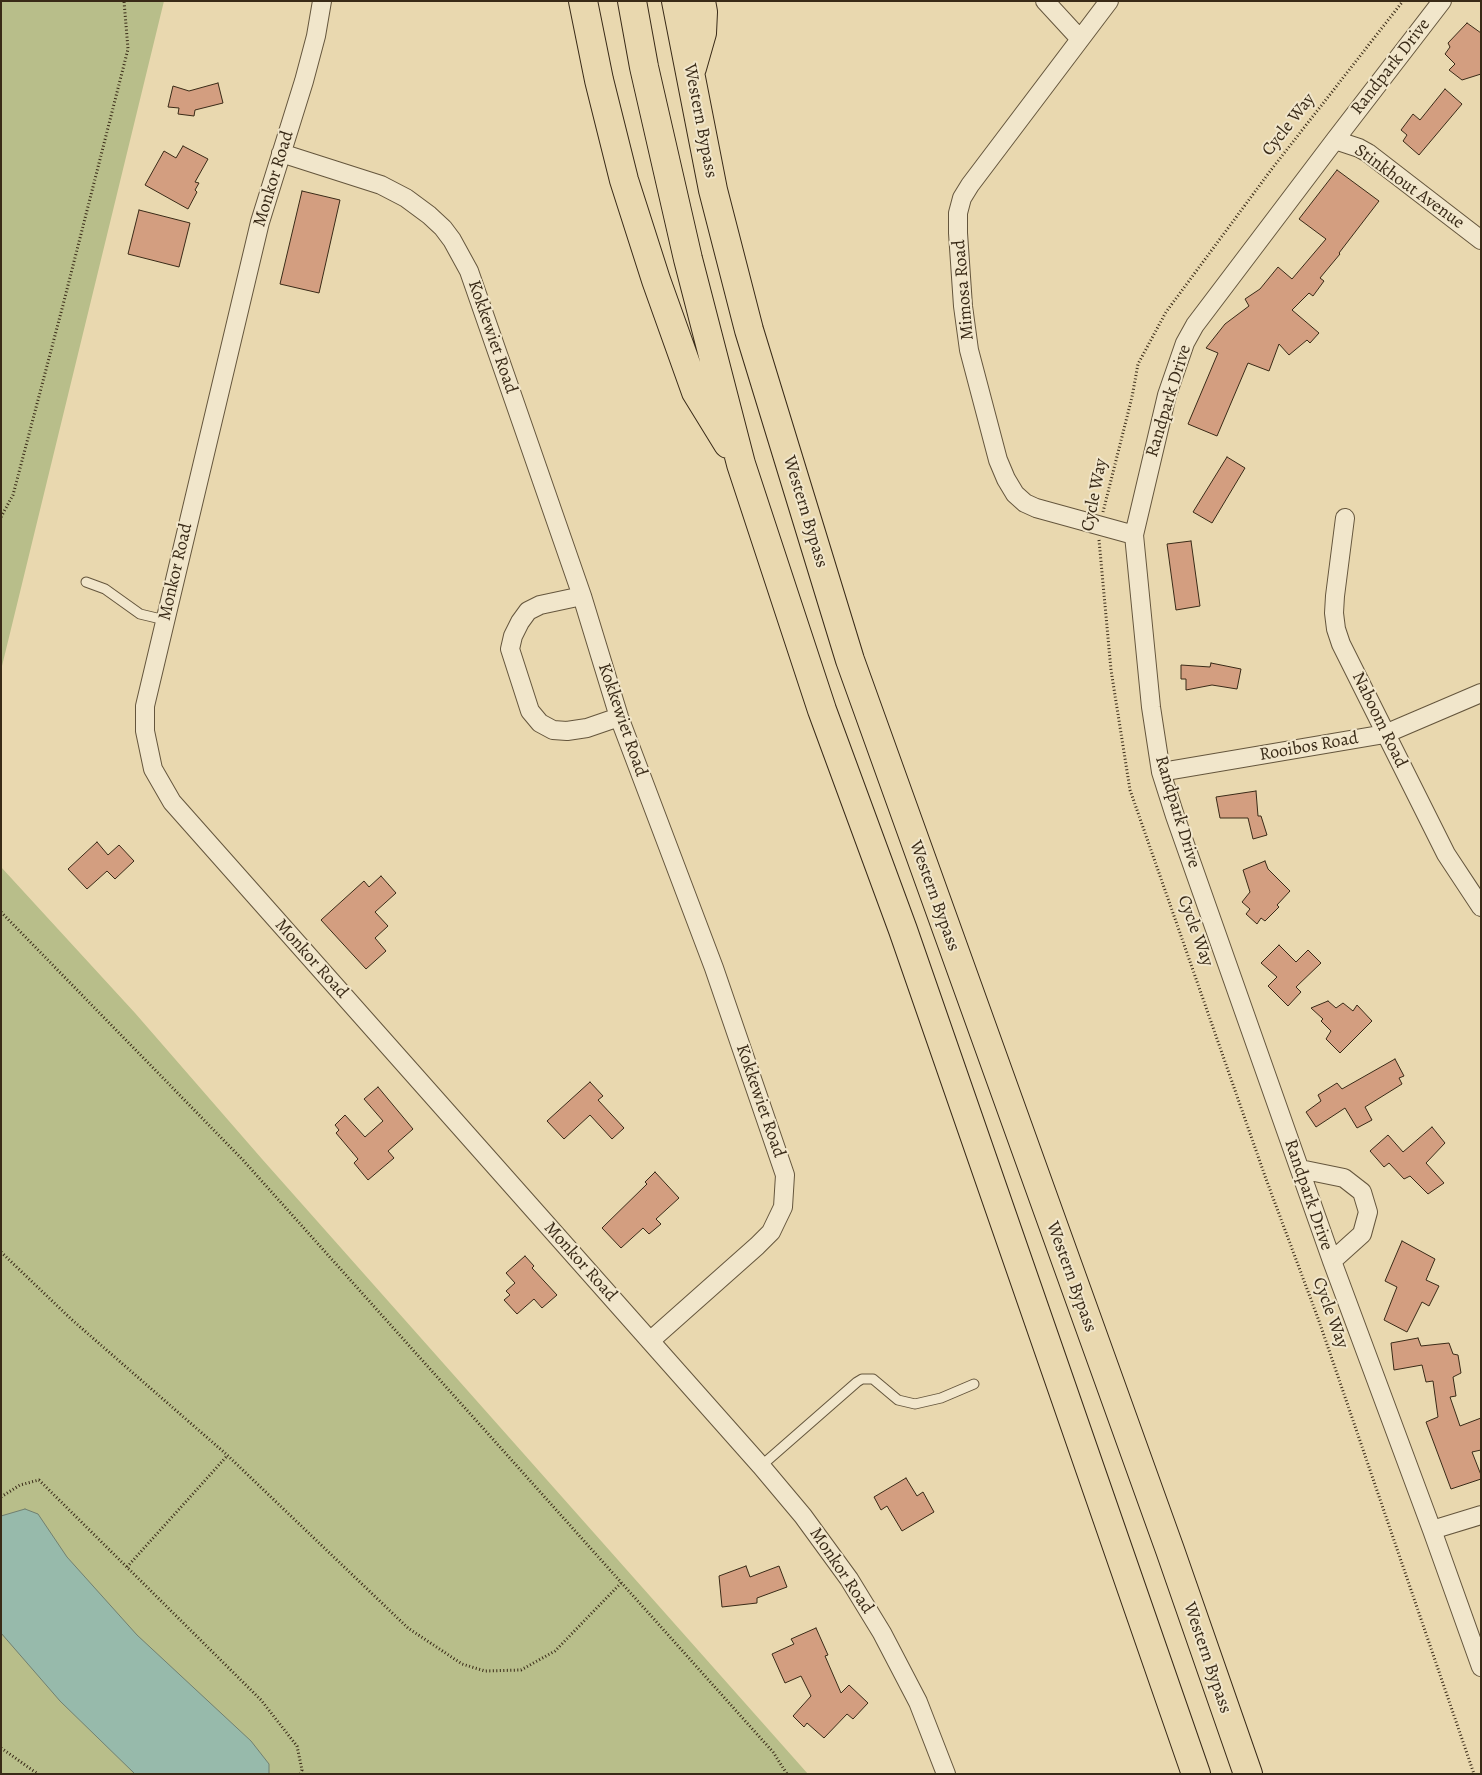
<!DOCTYPE html>
<html>
<head>
<meta charset="utf-8">
<style>
  body { margin:0 }
  #map { position:relative; width:1482px; height:1775px; overflow:hidden; background:#e9d8af; font-family:Alegreya,serif }
  canvas { display:block }
  .frame { position:absolute; inset:0; border:2px solid #392a17; pointer-events:none }
</style>
</head>
<body>
<div id="map">
<canvas width="1482" height="1775"></canvas>
<div class="frame"></div>
</div>
<script>
const ctx = document.querySelector('canvas').getContext('2d');
ctx.lineJoin = 'round';
function paint(path, color) { ctx.fillStyle = color; ctx.fill(path, 'evenodd'); }
const toPath = rows => new Path2D(rows.map(r => 'M' + r).join(''));
function strokePath(path, color, width, dash) { ctx.strokeStyle = color; ctx.lineWidth = width; ctx.lineCap = dash ? 'butt' : 'round'; ctx.setLineDash(dash || []); ctx.stroke(path); }
function write(font, color, halo, rows, align = 'center') {
  ctx.font = font + ' Alegreya,serif'; ctx.lineWidth = 4; ctx.setLineDash([]); ctx.textBaseline = 'middle'; ctx.strokeStyle = halo; ctx.fillStyle = color; for (const [text, x, y, turn = 0] of rows) {
    ctx.save(); ctx.translate(x, y); ctx.rotate((+turn || 0) * Math.PI / 180); ctx.textAlign = isNaN(turn) ? turn : align; if (halo) ctx.strokeText(text, 0, 0); ctx.fillText(text, 0, 0); ctx.restore();
  }
}
const green = toPath([
  [1,1,164,1,1,670],
  [1,867,135,1013,262,1159,808,1774,1,1774]
]);
const water = toPath([
  [25,1509,38,1514,67,1557,137,1635,251,1741,269,1764,269,1774,135,1774,60,1701,1,1633,1,1516,25,1509]
]);
const building = toPath([
  [1467,23,1481,33,1481,74,1462,80,1449,70,1455,64,1445,54,1450,47,1448,43,1467,23],
  [218,83,223,103,195,110,194,116,178,114,179,108,168,107,173,86,189,91,218,83],
  [1445,89,1462,104,1419,155,1403,141,1407,135,1401,130,1413,114,1420,120,1445,89],
  [183,146,208,159,195,182,199,183,195,190,197,192,188,209,145,185,164,151,176,158,183,146],
  [1337,170,1379,201,1339,253,1340,254,1320,278,1324,281,1313,296,1309,293,1292,310,1319,333,1310,343,1307,340,1289,355,1279,344,1269,371,1248,363,1217,436,1188,424,1218,353,1206,348,1225,324,1249,306,1245,299,1260,289,1278,267,1292,279,1326,239,1299,219,1337,170],
  [302,191,340,200,319,293,280,284,302,191],
  [139,210,190,223,179,267,128,254,139,210],
  [1227,457,1245,468,1212,523,1193,512,1227,457],
  [1191,541,1200,606,1176,610,1167,544,1191,541],
  [1211,663,1241,669,1237,689,1212,685,1186,690,1186,679,1181,679,1181,665,1210,667,1211,663],
  [1256,791,1258,816,1261,816,1267,835,1253,839,1248,818,1220,818,1216,797,1256,791],
  [97,842,108,855,119,845,134,861,115,879,107,871,87,889,68,869,97,842],
  [1265,861,1268,869,1290,891,1277,905,1279,907,1265,921,1261,918,1257,924,1246,914,1250,909,1242,902,1250,892,1243,870,1265,861],
  [381,876,396,893,375,912,388,926,375,938,386,951,366,969,321,920,364,881,369,887,381,876],
  [1279,945,1296,962,1308,950,1321,963,1296,987,1301,992,1288,1006,1268,986,1277,977,1261,963,1279,945],
  [1328,1001,1336,1008,1343,1003,1353,1011,1357,1005,1372,1021,1340,1053,1326,1039,1331,1031,1321,1021,1323,1019,1311,1008,1328,1001],
  [1395,1059,1404,1076,1399,1078,1402,1084,1365,1107,1372,1120,1357,1128,1345,1108,1316,1127,1306,1112,1321,1101,1318,1095,1337,1083,1342,1089,1395,1059],
  [590,1082,603,1096,598,1100,624,1128,612,1139,590,1115,564,1139,547,1121,590,1082],
  [378,1087,413,1129,388,1151,394,1158,368,1180,354,1163,358,1159,336,1133,339,1130,335,1125,345,1115,365,1137,383,1121,364,1099,378,1087],
  [1432,1127,1445,1143,1426,1163,1444,1183,1428,1194,1410,1176,1404,1179,1389,1163,1384,1167,1370,1151,1388,1135,1403,1152,1432,1127],
  [655,1172,679,1198,656,1219,661,1224,649,1234,643,1228,621,1248,602,1228,647,1184,645,1182,655,1172],
  [1402,1241,1435,1259,1426,1280,1439,1286,1429,1306,1422,1302,1407,1332,1384,1320,1397,1287,1385,1281,1402,1241],
  [525,1256,534,1266,532,1268,557,1295,542,1308,534,1299,517,1314,504,1300,510,1295,506,1291,515,1283,506,1273,525,1256],
  [1418,1338,1421,1346,1449,1343,1453,1354,1458,1355,1461,1373,1453,1377,1456,1396,1450,1397,1460,1426,1481,1418,1481,1450,1472,1452,1481,1475,1481,1479,1451,1489,1426,1422,1438,1417,1433,1381,1426,1382,1422,1365,1394,1370,1391,1343,1418,1338],
  [906,1478,917,1496,923,1492,934,1512,902,1531,887,1506,881,1510,874,1497,906,1478],
  [746,1566,750,1577,779,1566,787,1587,757,1598,757,1603,722,1607,719,1576,746,1566],
  [816,1628,828,1655,825,1656,841,1693,849,1685,868,1703,853,1719,847,1714,824,1738,807,1723,804,1727,793,1716,811,1696,801,1676,785,1683,772,1654,794,1644,791,1639,816,1628]
]);
const path = toPath([
  [1103,512,1132,397,1138,364,1166,312,1271,170,1403,1],
  [1,517,13,495,63,305,128,49,124,1],
  [1099,540,1111,670,1130,790,1266,1179,1319,1321,1474,1774],
  [1,912,242,1159,773,1752,787,1774],
  [1,1252,71,1319,226,1454,408,1628,462,1664,485,1671,521,1670,555,1651,621,1583],
  [1,1497,20,1485,39,1480,261,1700,297,1746,302,1770,300,1774],
  [127,1567,227,1456],
  [1,1748,38,1774]
]);
const lane = toPath([
  [86,582,105,589,140,614,165,620],
  [761,1466,857,1382,862,1379,873,1379,898,1400,915,1404,941,1398,974,1384]
]);
const street = toPath([
  [322,1,316,36,304,81,260,222,145,706,145,731,153,769,172,802,761,1466,803,1516,849,1579,882,1633,918,1702,946,1774],
  [1045,1,1080,39],
  [1109,1,970,185,962,198,958,213,958,233,963,306,969,350,998,460,1006,479,1015,494,1025,503,1036,508,1134,535],
  [1442,1,1335,140,1195,325,1185,343,1167,395,1134,535,1151,707,1161,772,1175,816,1332,1261,1432,1530,1481,1667],
  [1335,140,1359,148,1368,153,1481,240],
  [281,153,381,185,406,198,429,215,443,228,452,240,469,271,582,596,619,717,714,968,785,1175,783,1207,771,1232,757,1246,650,1341],
  [1345,518,1335,596,1334,613,1336,629,1341,644,1446,854,1481,907],
  [582,596,540,605,528,611,520,622,513,636,510,649,530,711,540,723,553,730,567,731,587,728,619,717],
  [1161,772,1385,734,1481,693],
  [1300,1169,1344,1178,1362,1192,1368,1212,1362,1234,1332,1261],
  [1432,1530,1481,1515]
]);
const highway = toPath([
  [583,1,599,80,624,180,656,280,696,392,728,444],
  [632,1,644,67,688,259,741,464,822,710,903,930,1196,1774],
  [676,1,713,190,749,330,850,660,1170,1550,1248,1774],
  [692,68,702,33,703,12,701,1]
]);
const streetNames = [
  ["Randpark Drive",1391,67,-52],
  ["Western Bypass",700,121,79],
  ["Cycle Way",1289,125,-52],
  ["Monkor Road",274,179,-73],
  ["Stinkhout Avenue",1409,187,36],
  ["Mimosa Road",964,290,-95],
  ["Kokkewiet Road",492,337,71],
  ["Randpark Drive",1169,401,-73],
  ["Cycle Way",1095,495,-79],
  ["Western Bypass",805,512,73],
  ["Monkor Road",176,572,-77],
  ["Kokkewiet Road",622,720,71],
  ["Naboom Road",1379,720,64],
  ["Rooibos Road",1309,747,-10],
  ["Randpark Drive",1177,812,73],
  ["Western Bypass",934,896,70],
  ["Cycle Way",1195,931,70],
  ["Monkor Road",311,959,48],
  ["Kokkewiet Road",760,1101,71],
  ["Randpark Drive",1308,1195,71],
  ["Monkor Road",580,1262,48],
  ["Western Bypass",1071,1277,70],
  ["Cycle Way",1330,1313,70],
  ["Monkor Road",841,1571,56],
  ["Western Bypass",1207,1658,71]
];
paint(green, '#b8be8a');
paint(water, '#97baab');
strokePath(water, '#718070', 1);
paint(building, '#d39e80');
strokePath(building, '#392a17', 1);
strokePath(lane, '#65563d', 11);
strokePath(street, '#65563d', 20);
strokePath(highway, '#392a17', 30);
strokePath(path, '#392a17', 3, [1, 2.5]);
strokePath(lane, '#f1e6cb', 9);
strokePath(street, '#f1e6cb', 18);
strokePath(highway, '#e9d8af', 28);
write('18px', '#392a17', '#f1e6cb', streetNames);
</script>
</body>
</html>
